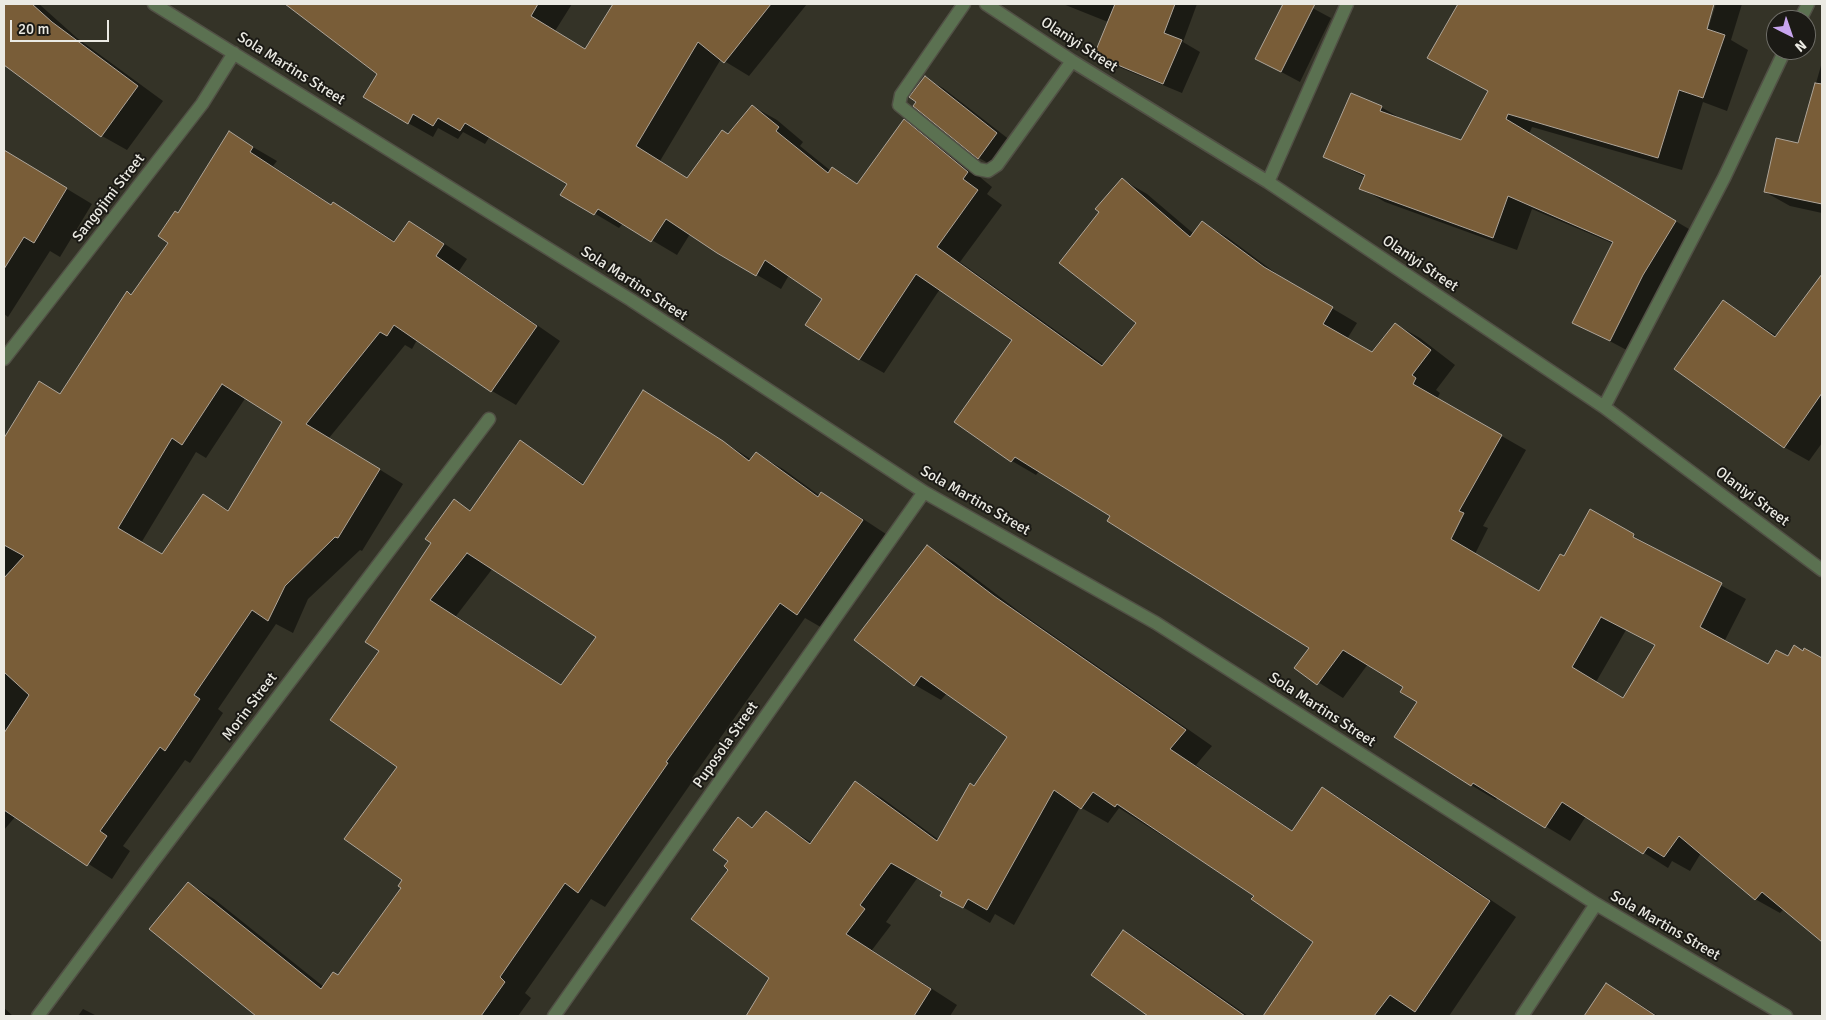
<!DOCTYPE html>
<html>
<head>
<meta charset="utf-8">
<style>
  body { margin:0 }
  #map { position:relative; width:1826px; height:1020px; overflow:hidden; background:#343327; font-family:Signika,sans-serif }
  canvas { display:block }
  .frame { position:absolute; inset:0; border:5px solid #ebeae3; pointer-events:none }
  .north { position:absolute; left:1766px; top:10px; width:50px; height:50px; box-sizing:border-box; background:#1b1a15; border:1px solid #6e6d67; border-radius:50%; rotate:139deg; font-size:14px; font-weight:700; line-height:20px; text-align:center; color:#ebeae3 }
  .north::after { content:''; display:block; margin:auto; width:18px; height:22px; background:#c8a5ef; clip-path:polygon(50% 0,100% 100%,50% 72%,0 100%) }
  .scale { position:absolute; left:10px; top:20px; width:99px; height:22px; box-sizing:border-box; border:2px solid #ebeae3; border-top:0; padding-left:6px; font-size:15px; line-height:18px; white-space:nowrap; color:#ebeae3; -webkit-text-stroke:4px #1b1a15; paint-order:stroke }
</style>
</head>
<body>
<div id="map">
<canvas width="1826" height="1020"></canvas>
<div class="frame"></div>
<div class="north">N</div>
<div class="scale">20 m</div>
</div>
<script>
const ctx = document.querySelector('canvas').getContext('2d');
ctx.lineJoin = 'round';
function paint(path, color) { ctx.fillStyle = color; ctx.fill(path, 'evenodd'); }
const toPath = rows => new Path2D(rows.map(r => 'M' + r).join(''));
function strokePath(path, color, width, dash) { ctx.strokeStyle = color; ctx.lineWidth = width; ctx.lineCap = dash ? 'butt' : 'round'; ctx.setLineDash(dash || []); ctx.stroke(path); }
function write(font, color, halo, rows, align = 'center') {
  ctx.font = font + ' Signika,sans-serif'; ctx.lineWidth = 4; ctx.setLineDash([]); ctx.textBaseline = 'middle'; ctx.strokeStyle = halo; ctx.fillStyle = color; for (const [text, x, y, turn = 0] of rows) {
    ctx.save(); ctx.translate(x, y); ctx.rotate((+turn || 0) * Math.PI / 180); ctx.textAlign = isNaN(turn) ? turn : align; if (halo) ctx.strokeText(text, 0, 0); ctx.fillText(text, 0, 0); ctx.restore();
  }
}
const shadow = toPath([
  [4,4,39,4,77,38,163,101,127,150,102,136,4,64],
  [287,4,572,4,555,31,586,50,614,4,807,4,749,76,721,59,660,161,688,179,752,106,777,120,803,142,800,146,831,171,833,169,862,188,904,121,929,135,992,187,987,194,1002,205,960,262,1104,365,1138,323,1100,212,1123,180,1147,194,1194,234,1202,223,1227,237,1289,283,1357,323,1347,339,1373,354,1395,324,1420,338,1455,365,1436,390,1440,393,1437,399,1526,450,1483,526,1488,528,1475,554,1540,593,1565,558,1590,511,1658,550,1658,551,1746,599,1724,642,1768,666,1803,652,1805,649,1822,659,1822,940,1784,909,1780,913,1755,899,1701,853,1690,871,1672,861,1668,868,1586,816,1570,841,1497,797,1496,800,1471,785,1419,702,1404,687,1368,664,1343,698,1296,668,1311,648,1112,515,1040,470,1036,475,1012,461,1014,340,940,289,884,373,859,359,824,299,789,275,781,289,718,252,690,234,677,255,623,223,619,228,562,194,568,183,490,136,485,144,463,132,458,139,438,128,433,137,408,123,378,74],
  [1626,630,1657,646,1624,699,1596,682],
  [1063,4,1197,4,1183,42,1200,52,1182,93,1114,65,1096,54,1108,22],
  [1284,4,1305,4,1331,18,1300,82,1257,59],
  [1459,4,1713,4,1704,34,1706,35,1716,4,1742,4,1731,40,1748,50,1727,111,1703,102,1682,170,1532,127,1529,134,1699,235,1634,354,1574,322,1614,244,1532,209,1517,250,1385,202,1361,188,1365,177,1325,157,1381,107,1405,121,1461,142,1490,91,1429,57],
  [1822,62,1822,213,1790,206,1765,192,1799,144],
  [925,78,943,88,1015,144,997,168,979,158],
  [229,133,277,161,273,166,332,205,333,204,357,217,396,242,409,222,433,236,467,259,459,271,560,341,516,405,492,391,417,340,412,349,405,345,329,438,403,484,362,551,360,550,308,599,293,633,276,624,218,709,223,713,190,763,185,760,123,846,130,851,112,879,15,817,4,830,4,445,6,442,4,440,39,382,61,395,170,242,178,214],
  [246,397,284,422,230,511,204,496,163,555,141,543,196,452,206,458],
  [4,151,92,204,60,257,50,251,8,317,4,314],
  [1822,276,1822,443,1809,461,1784,447,1723,302,1777,336],
  [669,407,752,460,757,454,783,469,820,496,822,494,848,509,889,536,824,629,805,618,692,778,694,779,605,907,591,899,525,993,531,998,518,1016,257,1015,188,883,214,899,324,987,339,977,403,888,399,767,381,651,455,501,471,511,520,442,584,484],
  [493,568,598,637,562,685,456,616],
  [928,547,954,562,1021,613,1212,746,1196,765,1293,831,1323,788,1349,804,1516,917,1449,1016,1264,1016,1314,941,1255,895,1119,808,1108,823,1080,807,1014,925,995,914,990,923,942,895,944,892,918,877,886,922,891,925,872,950,957,1005,950,1016,747,1016,770,978,730,869,729,860,738,819,754,828,766,813,812,843,856,783,882,798,939,840,1009,736,947,693,941,700,915,685],
  [1124,931,1150,947,1248,1016,1151,1016,1092,975],
  [1607,985,1633,1000,1658,1016,1586,1016],
  [4,1008,13,1016,4,1016],
  [83,1009,97,1016,78,1016]
]);
const building = toPath([
  [4,4,32,4,52,22,138,86,101,137,4,65,4,4],
  [285,4,538,4,531,16,585,49,613,4,771,4,724,63,698,42,636,146,687,178,722,130,728,134,752,105,779,127,776,131,828,173,832,167,857,184,904,119,968,172,963,179,978,190,937,247,1102,366,1136,323,1059,263,1099,212,1095,209,1122,178,1190,237,1202,221,1264,267,1333,307,1323,324,1372,352,1395,323,1431,350,1412,375,1416,378,1413,384,1502,435,1459,511,1464,513,1451,539,1539,591,1560,554,1564,556,1590,509,1634,534,1633,537,1722,583,1700,627,1768,664,1776,650,1788,656,1794,645,1803,651,1804,648,1822,658,1822,942,1762,892,1755,900,1679,836,1664,857,1648,847,1643,854,1562,802,1545,828,1473,783,1471,786,1394,737,1417,702,1400,692,1403,687,1343,650,1317,685,1294,668,1309,648,1107,521,1110,516,1015,457,1011,462,954,422,1012,340,916,274,859,360,805,325,822,299,765,260,756,276,717,253,666,219,651,242,598,209,594,215,560,195,567,184,465,123,460,131,438,118,433,126,413,114,408,124,363,97,377,74,285,4],
  [1601,617,1655,645,1623,698,1572,667,1601,617],
  [1115,4,1175,4,1164,33,1182,40,1163,84,1094,55,1115,4],
  [1283,4,1315,4,1281,72,1255,59,1283,4],
  [1458,4,1714,4,1707,29,1725,35,1703,98,1679,90,1658,158,1508,114,1506,119,1676,221,1643,275,1610,341,1572,323,1613,242,1508,196,1493,238,1359,189,1365,175,1323,157,1351,93,1382,106,1380,111,1461,140,1488,91,1427,58,1458,4],
  [925,76,997,133,978,159,913,106,916,102,909,97,925,76],
  [1815,83,1822,84,1822,204,1764,192,1776,138,1798,143,1815,83],
  [229,131,253,147,250,152,331,205,333,202,394,242,409,221,444,244,436,256,537,326,491,392,394,325,387,336,380,332,306,424,380,469,338,538,335,537,285,586,268,621,252,610,194,695,200,699,165,751,160,747,100,831,107,836,87,866,4,810,4,733,29,695,4,672,4,578,24,556,4,545,4,438,39,381,60,394,127,291,131,295,168,243,158,236,175,211,178,213,229,131],
  [222,384,282,422,228,511,203,494,162,554,118,528,172,438,182,445,222,384],
  [4,150,67,188,34,243,24,237,4,269,4,150],
  [1822,274,1822,393,1784,448,1674,369,1723,300,1775,337,1822,274],
  [643,390,723,441,749,461,756,452,818,497,821,492,863,520,797,615,780,603,666,762,668,763,578,893,565,883,500,977,505,982,481,1016,256,1016,149,929,188,882,321,989,333,972,338,975,401,888,398,886,402,880,344,839,397,767,330,720,379,651,365,642,431,543,425,539,454,499,470,511,520,440,583,485,643,390],
  [467,553,596,637,561,685,430,600,467,553],
  [927,545,994,596,1186,730,1170,749,1292,831,1322,787,1490,901,1415,1012,1390,995,1374,1016,1263,1016,1313,942,1251,899,1254,896,1117,804,1115,807,1093,792,1081,809,1054,790,987,910,968,899,963,908,940,896,942,892,891,863,860,905,865,909,846,934,931,989,914,1016,746,1016,769,978,691,919,728,870,724,866,728,861,713,850,738,817,752,828,766,811,810,844,855,781,937,841,970,783,974,786,1007,737,921,676,914,686,854,640,927,545],
  [1123,930,1245,1016,1148,1016,1091,975,1123,930],
  [1606,983,1656,1016,1584,1016,1606,983]
]);
const minor = toPath([
  [154,4,631,300,924,492,1156,623,1596,904,1786,1016],
  [964,4,901,95,899,105,978,169,988,171,997,165,1072,61],
  [986,4,1072,61,1268,182,1604,407,1822,570],
  [1800,20,1808,4],
  [1268,182,1347,4],
  [4,359,202,104,234,53],
  [1604,407,1724,178,1785,50],
  [38,1016,152,863,489,419],
  [554,1016,924,492],
  [1522,1016,1596,904]
]);
const streetNames = [
  ["Olaniyi Street",1079,45,33],
  ["Sola Martins Street",291,69,32],
  ["Sangojimi Street",109,198,-52],
  ["Olaniyi Street",1420,264,34],
  ["Sola Martins Street",634,284,33],
  ["Olaniyi Street",1752,497,37],
  ["Sola Martins Street",975,501,30],
  ["Morin Street",250,707,-53],
  ["Sola Martins Street",1322,710,33],
  ["Puposola Street",726,745,-55],
  ["Sola Martins Street",1665,926,30]
];
paint(shadow, '#0007');
paint(building, '#795d38');
strokePath(building, '#aea599', 1);
strokePath(minor, '#515045', 15);
strokePath(minor, '#5b7151', 12);
write('15px', '#ebeae3', '#1b1a15', streetNames);
</script>
</body>
</html>
